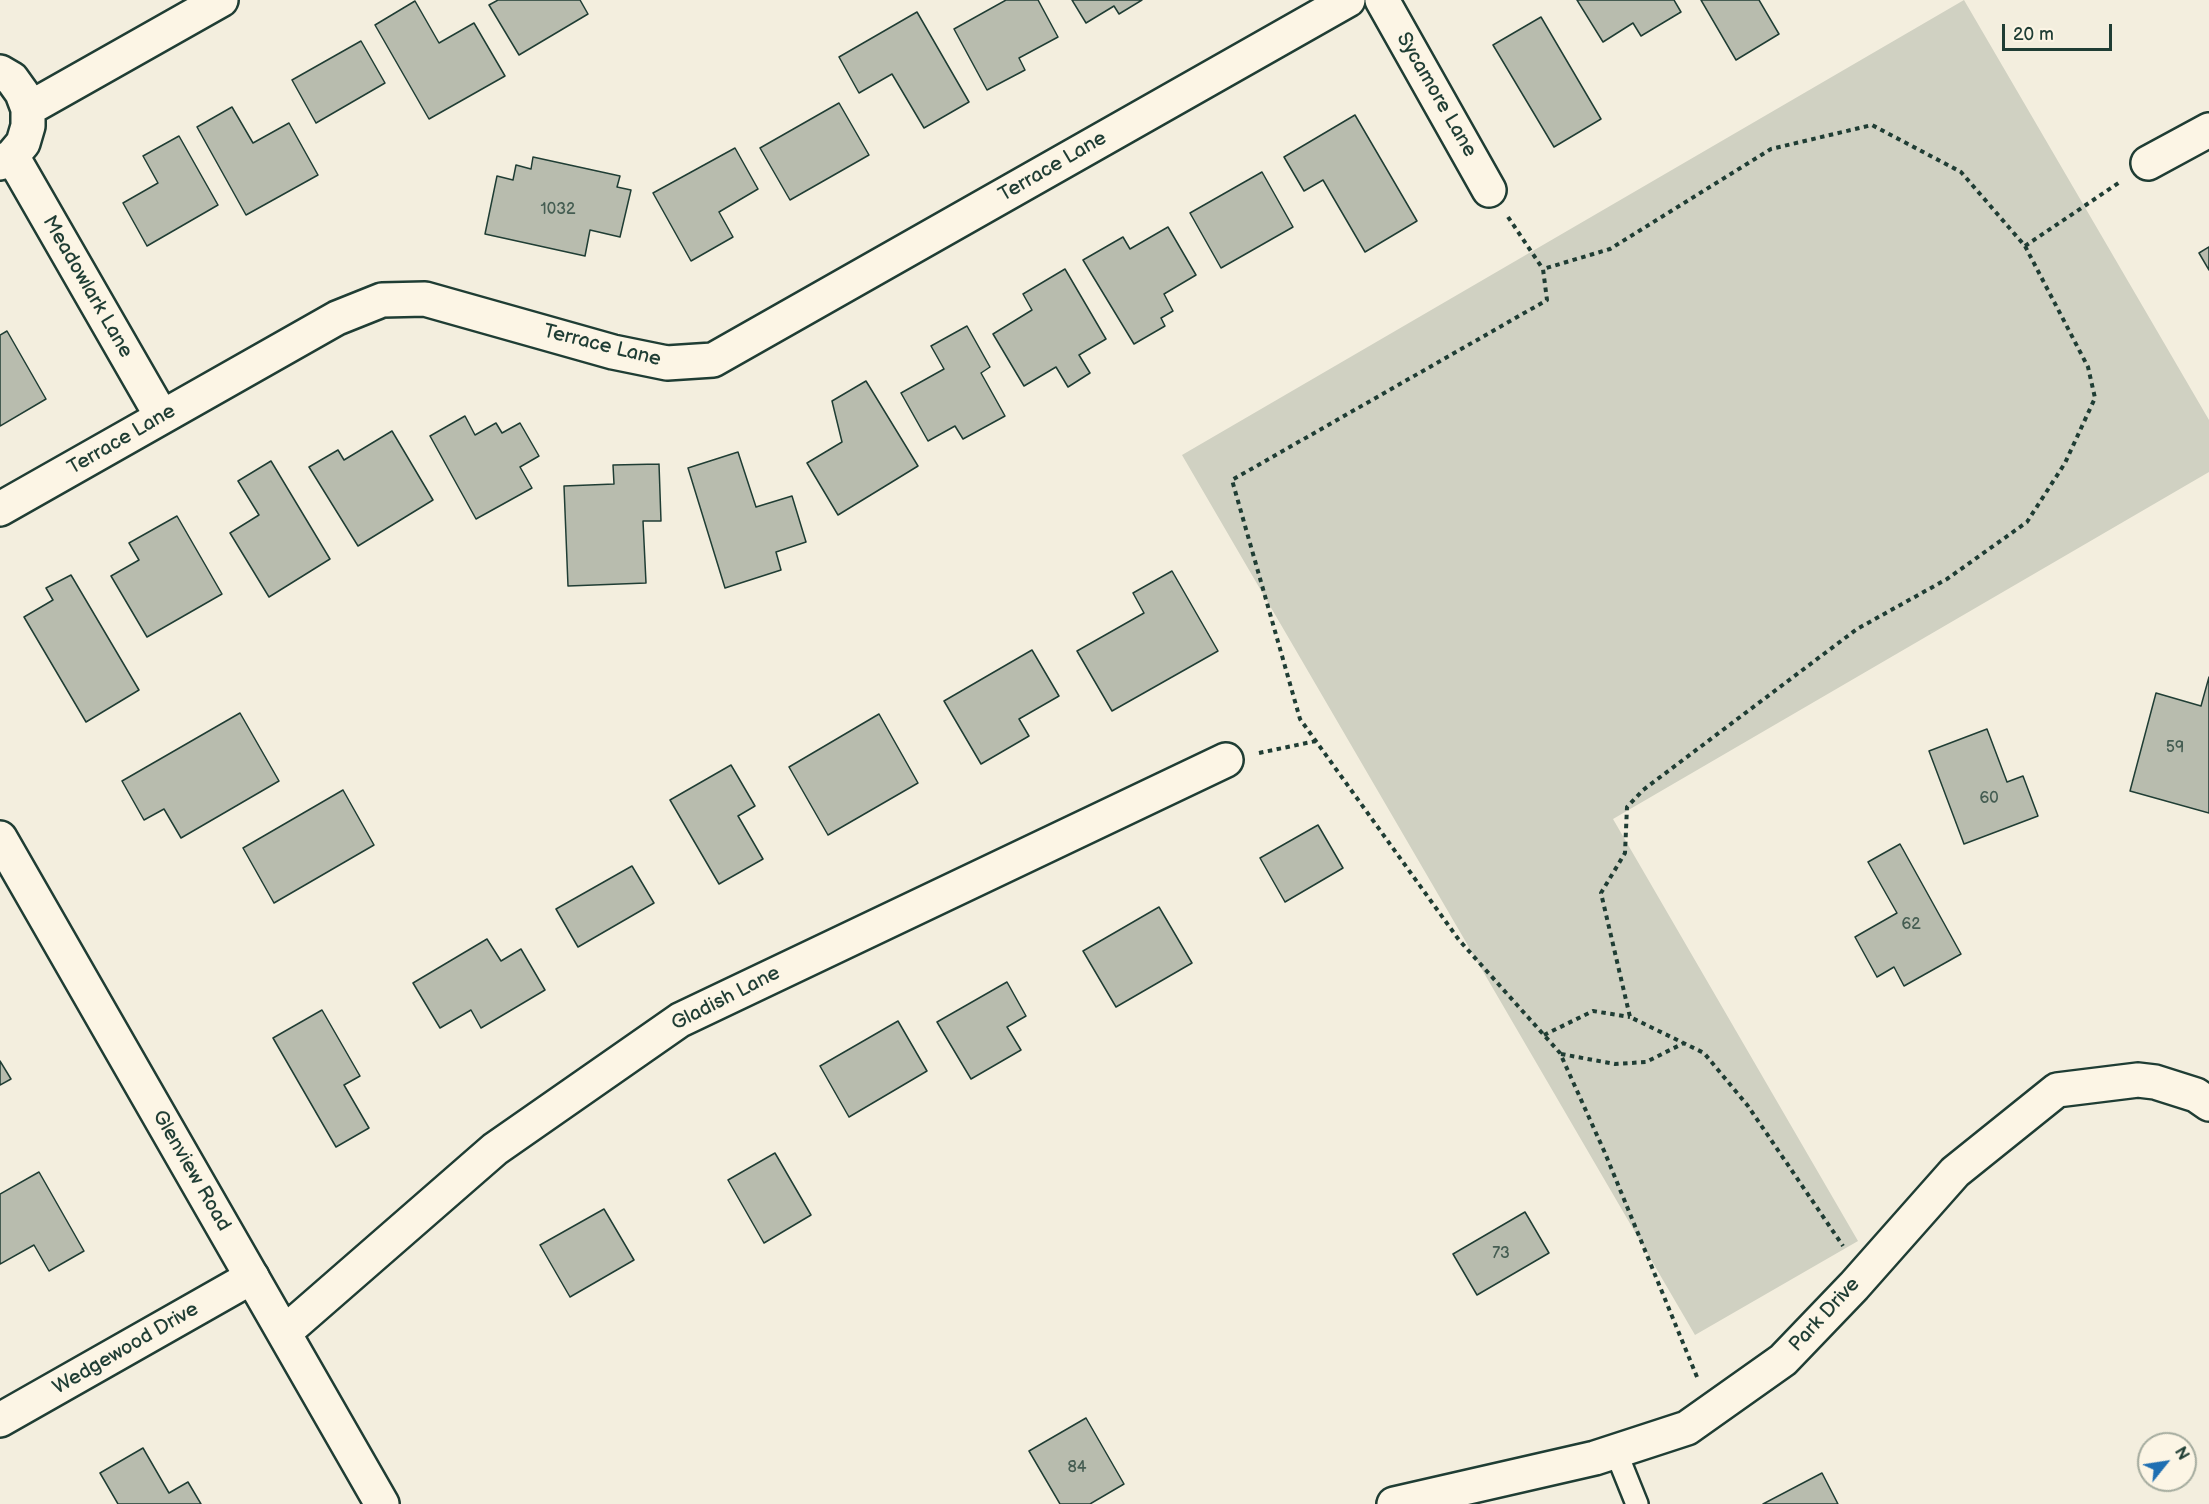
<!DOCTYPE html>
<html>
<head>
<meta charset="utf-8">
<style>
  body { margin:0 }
  #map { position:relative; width:2209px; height:1504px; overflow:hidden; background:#f3eede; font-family:"Balsamiq Sans",sans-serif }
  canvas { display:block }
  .north { position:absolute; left:2137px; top:1432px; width:60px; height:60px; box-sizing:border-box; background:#fcf5e5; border:2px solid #a4ab9e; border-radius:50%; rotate:60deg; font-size:16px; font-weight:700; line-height:24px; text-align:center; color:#1f3d34 }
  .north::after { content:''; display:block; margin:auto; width:21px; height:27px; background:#1f6fb2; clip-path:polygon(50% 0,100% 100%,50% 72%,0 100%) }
  .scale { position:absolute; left:2002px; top:24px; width:110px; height:27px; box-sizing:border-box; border:3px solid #1f3d34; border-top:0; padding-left:8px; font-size:18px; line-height:21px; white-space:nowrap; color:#1f3d34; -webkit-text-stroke:4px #fcf5e5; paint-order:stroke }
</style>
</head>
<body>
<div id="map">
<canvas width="2209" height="1504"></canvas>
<div class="north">N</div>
<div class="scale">20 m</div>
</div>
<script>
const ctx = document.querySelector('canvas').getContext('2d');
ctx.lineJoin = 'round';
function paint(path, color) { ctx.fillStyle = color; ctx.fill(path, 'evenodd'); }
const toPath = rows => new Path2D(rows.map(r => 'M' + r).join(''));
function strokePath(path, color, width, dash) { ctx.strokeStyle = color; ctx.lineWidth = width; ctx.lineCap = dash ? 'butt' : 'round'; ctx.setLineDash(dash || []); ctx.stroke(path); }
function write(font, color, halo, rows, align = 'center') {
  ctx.font = font + ' "Balsamiq Sans",sans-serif'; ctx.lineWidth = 6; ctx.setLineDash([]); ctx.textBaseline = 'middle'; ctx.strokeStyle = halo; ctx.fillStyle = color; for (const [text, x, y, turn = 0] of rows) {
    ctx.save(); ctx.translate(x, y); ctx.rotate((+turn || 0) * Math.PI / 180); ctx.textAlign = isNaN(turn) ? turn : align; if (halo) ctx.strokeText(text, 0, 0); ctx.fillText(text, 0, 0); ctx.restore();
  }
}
const green = toPath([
  [1964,0,2209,420,2209,472,1613,819,1858,1241,1695,1335,1182,455]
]);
const building = toPath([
  [498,0,580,0,588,14,519,55,489,5,498,0],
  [1006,0,1038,0,1058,37,1019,58,1025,70,987,90,954,29,1006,0],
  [1072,0,1142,0,1119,14,1114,6,1086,23,1072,0],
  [1577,0,1674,0,1681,12,1641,36,1633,23,1603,42,1577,0],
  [1701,0,1759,0,1779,34,1736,60,1701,0],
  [415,1,439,43,474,23,505,76,429,119,375,25,415,1],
  [917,12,969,102,924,128,892,74,859,93,839,57,917,12],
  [1541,17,1601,119,1554,147,1493,45,1541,17],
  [361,41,385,83,316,123,292,80,361,41],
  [839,103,869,155,790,200,760,148,839,103],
  [232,107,253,143,289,123,318,175,246,215,197,127,232,107],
  [1355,115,1417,221,1365,252,1323,180,1304,191,1284,157,1355,115],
  [179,136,218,205,147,246,123,203,158,183,143,156,179,136],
  [735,148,758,189,719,212,733,237,691,261,653,193,735,148],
  [533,157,620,176,617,187,631,190,620,237,590,230,585,256,485,234,497,176,513,180,516,165,531,169,533,157],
  [1262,172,1293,227,1221,268,1190,213,1262,172],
  [1168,227,1196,275,1164,294,1173,311,1161,318,1165,326,1134,344,1083,260,1123,237,1130,249,1168,227],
  [2209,247,2209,270,2199,253,2209,247],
  [1065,269,1106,339,1079,355,1090,373,1068,387,1056,367,1024,386,993,334,1032,310,1023,294,1065,269],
  [967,326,990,367,981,373,1005,416,963,439,955,426,928,441,901,393,944,369,931,346,967,326],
  [7,331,46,399,0,426,0,335,7,331],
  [866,381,918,466,838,515,807,463,842,442,832,401,866,381],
  [465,416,475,435,496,423,502,433,520,423,539,456,520,467,532,488,476,519,430,436,465,416],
  [392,431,433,500,358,546,309,467,338,450,344,460,392,431],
  [738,452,756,507,792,496,806,542,776,552,781,570,725,588,688,468,738,452],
  [271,461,330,559,269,597,230,533,259,515,238,481,271,461],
  [659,464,661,521,643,521,646,583,568,586,564,486,614,484,613,465,659,464],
  [177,516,222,594,147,637,111,576,139,560,129,543,177,516],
  [1172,571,1218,651,1112,711,1077,651,1144,613,1133,593,1172,571],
  [71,575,139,690,86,722,24,617,53,600,46,588,71,575],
  [1032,650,1059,696,1019,719,1029,736,981,764,944,701,1032,650],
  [2209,677,2209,813,2130,791,2156,693,2201,706,2209,677],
  [240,713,279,781,181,838,164,809,144,820,122,781,240,713],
  [879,714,918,783,828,835,789,767,879,714],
  [1987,729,2007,782,2023,776,2038,816,1964,844,1929,751,1987,729],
  [731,765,755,806,738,816,763,859,719,884,670,800,731,765],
  [343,790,374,845,274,903,243,848,343,790],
  [1318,825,1343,868,1285,902,1260,858,1318,825],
  [1900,844,1961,954,1904,986,1894,967,1877,977,1855,937,1897,913,1868,862,1900,844],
  [632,866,654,903,578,947,556,909,632,866],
  [1159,907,1192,963,1116,1007,1083,951,1159,907],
  [487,939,501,961,521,949,545,990,481,1028,471,1010,440,1028,413,983,487,939],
  [1007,982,1026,1016,1007,1027,1021,1050,971,1079,937,1022,1007,982],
  [322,1010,360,1076,344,1085,369,1128,336,1147,273,1038,322,1010],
  [898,1021,927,1071,849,1117,820,1066,898,1021],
  [0,1061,11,1079,0,1085,0,1061],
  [775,1153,811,1215,764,1243,728,1180,775,1153],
  [39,1172,84,1251,49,1271,34,1245,0,1264,0,1194,39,1172],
  [604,1209,634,1260,570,1297,540,1245,604,1209],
  [1525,1212,1549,1253,1477,1295,1453,1254,1525,1212],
  [1086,1418,1124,1484,1090,1504,1060,1504,1029,1451,1086,1418],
  [143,1448,169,1493,188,1482,201,1504,118,1504,100,1473,143,1448],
  [1822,1473,1838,1504,1763,1504,1822,1473]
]);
const path = toPath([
  [1508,217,1543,269],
  [2025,246,2120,182],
  [1259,753,1316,741],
  [1544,1035,1593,1011,1630,1017],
  [1561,1054,1615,1064,1646,1062,1684,1043],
  [1697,1377,1605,1153,1560,1053,1459,940,1300,719,1232,480,1547,300,1543,269,1610,249,1771,149,1872,125,1961,172,2025,246,2088,367,2095,398,2065,463,2027,522,1947,579,1857,629,1643,790,1627,807,1625,853,1601,893,1630,1017,1704,1053,1748,1106,1843,1246]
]);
const service = toPath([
  [1616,1452,1637,1504]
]);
const minor = toPath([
  [1382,0,1489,190],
  [0,72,12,79,22,93,28,109,28,126,23,143,12,156,0,163],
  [28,109,221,0],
  [12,156,162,417],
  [2148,163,2209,130],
  [0,509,337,318,382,300,425,299,613,352,667,363,713,360,1348,0],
  [285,1332,495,1149,680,1020,1226,760],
  [0,1420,252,1277],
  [1394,1504,1595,1458,1687,1428,1783,1360,1854,1286,1955,1172,2057,1090,2138,1080,2155,1082,2196,1095,2209,1104]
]);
const secondary = toPath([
  [0,838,382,1504]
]);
const numberNames = [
  ["1032",558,210],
  ["59",2175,748],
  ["60",1989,799],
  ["62",1911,925],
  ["73",1501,1254],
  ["84",1077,1468]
];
const streetNames = [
  ["Sycamore Lane",1436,95,60],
  ["Terrace Lane",1053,167,-30],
  ["Meadowlark Lane",87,287,60],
  ["Terrace Lane",602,346,14],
  ["Terrace Lane",122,440,-30],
  ["Gladish Lane",726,999,-27],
  ["Glenview Road",191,1171,60],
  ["Park Drive",1825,1315,-47],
  ["Wedgewood Drive",126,1349,-30]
];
paint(green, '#d0d1c2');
paint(building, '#b8bcae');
strokePath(building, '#1f3d34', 1.5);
strokePath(service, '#1f3d34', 26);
strokePath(minor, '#1f3d34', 38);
strokePath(secondary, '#1f3d34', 38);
strokePath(path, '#1f3d34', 4, [4.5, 4.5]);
strokePath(service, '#fcf5e5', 21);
strokePath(minor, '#fcf5e5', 33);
strokePath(secondary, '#fcf5e5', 33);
write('16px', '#455d52', null, numberNames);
write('20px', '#1f3d34', '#fcf5e5', streetNames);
</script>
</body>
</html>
